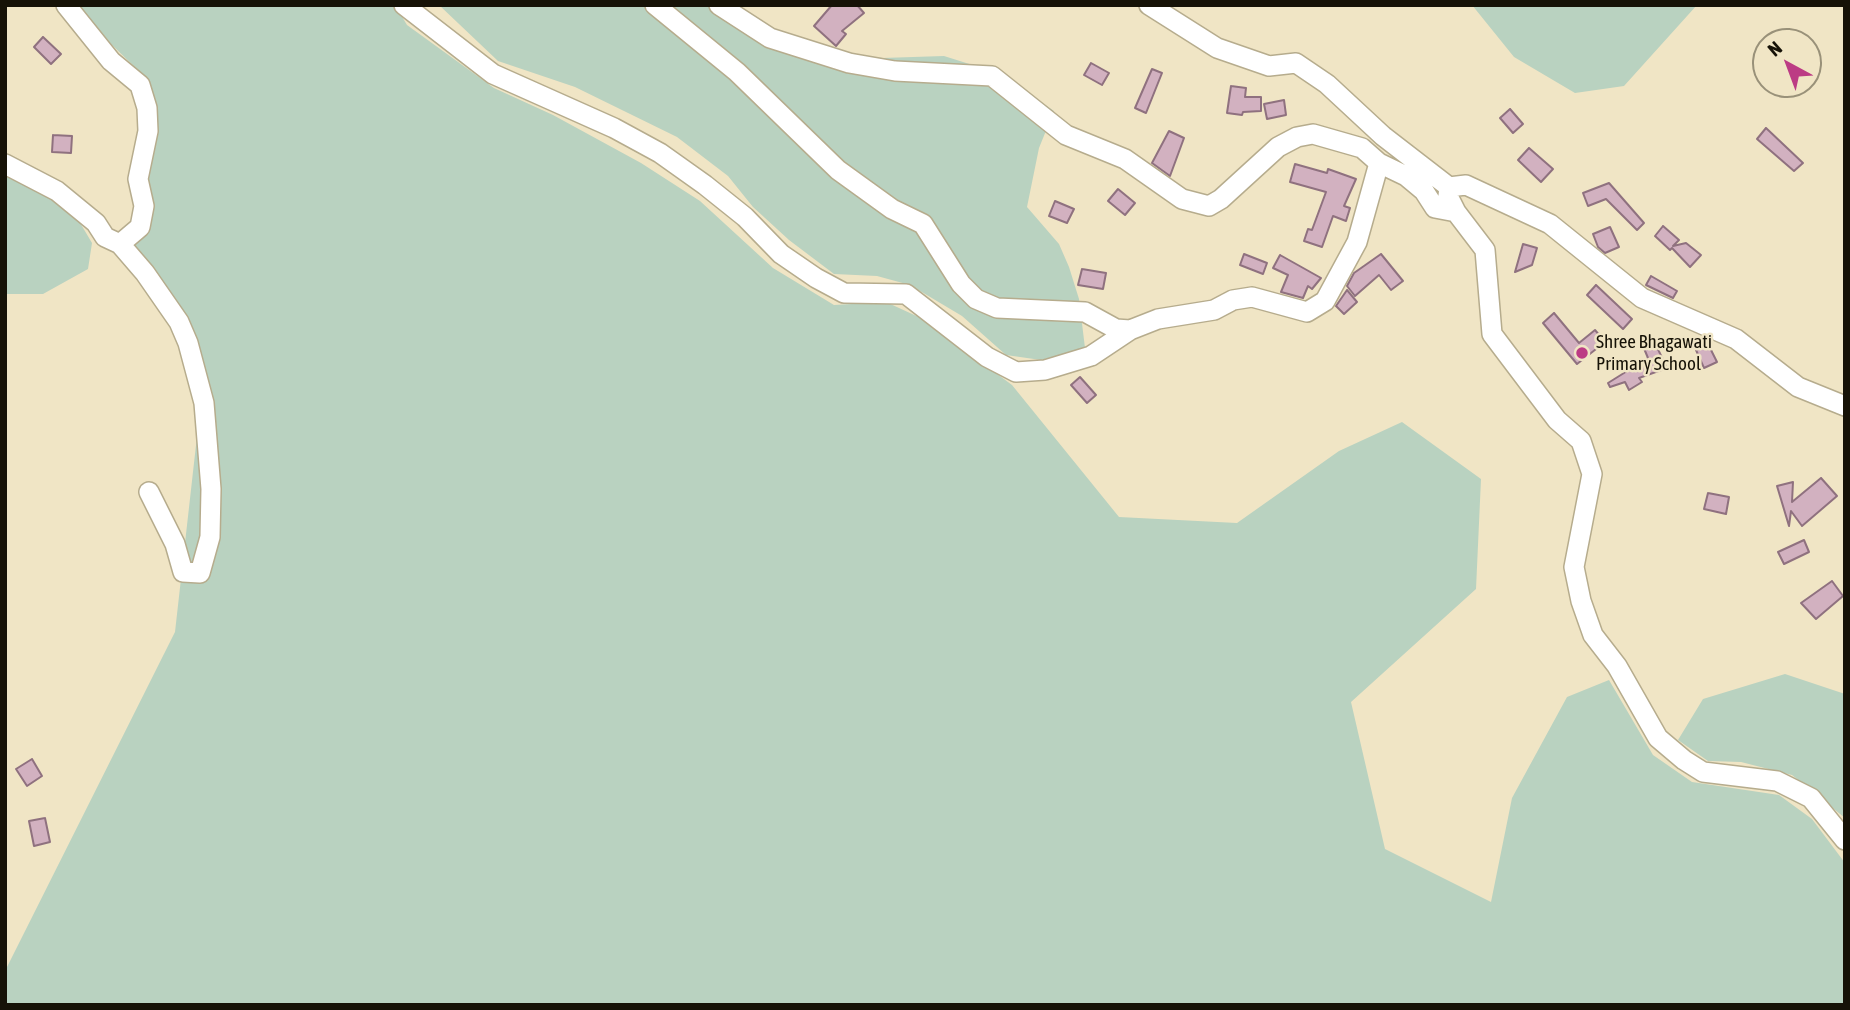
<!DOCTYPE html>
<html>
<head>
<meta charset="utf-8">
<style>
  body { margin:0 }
  #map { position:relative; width:1850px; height:1010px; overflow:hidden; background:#f0e5c5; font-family:"Asap Condensed",sans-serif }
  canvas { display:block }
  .frame { position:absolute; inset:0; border:7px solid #161207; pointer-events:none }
  .north { position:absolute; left:1752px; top:28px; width:70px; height:70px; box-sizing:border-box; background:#f0e5c5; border:2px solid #999179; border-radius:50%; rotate:319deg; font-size:19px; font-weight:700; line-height:28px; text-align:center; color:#161207 }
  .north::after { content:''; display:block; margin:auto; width:24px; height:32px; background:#bc3b84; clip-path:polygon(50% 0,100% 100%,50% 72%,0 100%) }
</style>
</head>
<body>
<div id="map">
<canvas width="1850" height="1010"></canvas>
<div class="frame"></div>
<div class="north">N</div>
</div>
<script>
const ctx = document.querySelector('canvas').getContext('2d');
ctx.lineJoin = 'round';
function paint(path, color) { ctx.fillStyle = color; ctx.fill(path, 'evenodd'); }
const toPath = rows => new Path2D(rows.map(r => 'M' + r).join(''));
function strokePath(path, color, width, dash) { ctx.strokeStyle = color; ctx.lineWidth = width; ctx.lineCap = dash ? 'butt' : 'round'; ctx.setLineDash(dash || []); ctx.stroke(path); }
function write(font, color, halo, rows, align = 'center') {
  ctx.font = font + ' "Asap Condensed",sans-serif'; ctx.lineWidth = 5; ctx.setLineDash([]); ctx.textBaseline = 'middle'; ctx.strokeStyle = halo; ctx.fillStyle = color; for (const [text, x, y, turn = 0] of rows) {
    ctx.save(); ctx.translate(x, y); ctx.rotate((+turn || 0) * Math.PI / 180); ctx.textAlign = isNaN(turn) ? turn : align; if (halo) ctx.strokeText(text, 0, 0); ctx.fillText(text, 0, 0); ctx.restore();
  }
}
const green = toPath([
  [79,5,395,5,407,25,494,88,553,115,641,163,700,201,773,268,834,305,886,302,923,319,1012,385,1119,517,1237,523,1339,451,1402,422,1481,479,1476,589,1351,702,1385,849,1491,902,1512,798,1567,697,1609,680,1653,755,1692,782,1779,795,1812,819,1845,863,1845,1005,5,1005,5,971,175,632,204,374,128,244,149,188,148,154,155,113,147,79,111,44],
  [439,5,730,5,744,20,852,54,882,58,944,56,1001,74,1054,111,1039,148,1027,207,1059,244,1069,267,1079,299,1085,348,1041,360,1006,355,962,316,910,285,877,276,834,274,789,240,753,207,728,176,677,137,575,87,498,61],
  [1472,5,1697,5,1624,86,1575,93,1514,57],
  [5,173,43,189,76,216,92,243,88,269,43,294,5,294],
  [1785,674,1845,694,1845,818,1792,775,1741,762,1708,761,1678,740,1703,699]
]);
const building = toPath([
  [832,5,857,5,864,13,842,31,846,34,836,46,814,26,832,5],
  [43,37,61,54,51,64,34,47,43,37],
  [1091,63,1109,73,1102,85,1084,75,1091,63],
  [1152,69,1162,73,1146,113,1135,108,1152,69],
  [1231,86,1246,88,1245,97,1261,97,1261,111,1243,112,1242,115,1227,113,1231,86],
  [1284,100,1286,115,1267,119,1264,104,1284,100],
  [1510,109,1523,124,1513,133,1500,118,1510,109],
  [1766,128,1803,163,1794,171,1757,139,1766,128],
  [1169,131,1184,138,1170,176,1152,163,1169,131],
  [53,135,72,136,71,153,52,152,53,135],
  [1529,148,1553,169,1541,182,1518,160,1529,148],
  [1295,164,1327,173,1328,169,1356,179,1344,206,1350,208,1346,221,1333,216,1322,247,1304,241,1308,229,1312,230,1326,192,1290,182,1295,164],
  [1609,183,1644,223,1637,230,1606,199,1588,206,1583,193,1609,183],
  [1118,189,1135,203,1125,215,1108,201,1118,189],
  [1055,201,1074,209,1067,223,1049,216,1055,201],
  [1663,226,1679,240,1673,246,1686,243,1701,255,1690,267,1672,248,1670,250,1655,236,1663,226],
  [1610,227,1619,247,1605,253,1598,247,1593,234,1610,227],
  [1523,244,1537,248,1532,265,1515,272,1523,244],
  [1244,254,1267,263,1263,274,1240,265,1244,254],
  [1381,254,1403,281,1391,290,1379,275,1355,296,1347,286,1354,273,1381,254],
  [1280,255,1321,278,1312,289,1308,286,1303,298,1281,292,1288,275,1273,268,1280,255],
  [1082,269,1106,273,1103,289,1078,285,1082,269],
  [1651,276,1677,291,1673,298,1646,285,1651,276],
  [1596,285,1632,319,1623,329,1587,295,1596,285],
  [1347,290,1357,302,1344,314,1336,306,1347,290],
  [1554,313,1579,343,1595,330,1605,342,1577,364,1543,323,1554,313],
  [1654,341,1667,368,1639,378,1642,382,1629,390,1625,382,1610,387,1608,383,1648,358,1643,346,1654,341],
  [1708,344,1717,362,1704,368,1696,350,1708,344],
  [1080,377,1096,395,1087,403,1071,385,1080,377],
  [1821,478,1837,496,1802,526,1791,511,1789,526,1777,486,1793,482,1792,502,1821,478],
  [1708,493,1729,497,1726,514,1704,509,1708,493],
  [1804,540,1809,552,1784,564,1778,552,1804,540],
  [1832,581,1843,596,1816,619,1801,603,1832,581],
  [32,759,42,776,27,786,16,769,32,759],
  [45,818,50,842,34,846,29,821,45,818]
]);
const minor = toPath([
  [404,5,493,74,614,128,660,153,705,185,745,217,781,254,816,278,844,293,906,294,987,357,1016,372,1045,370,1091,356,1130,330,1158,319,1214,310,1233,300,1252,297,1307,312,1325,301,1357,242,1379,163],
  [655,5,737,72,838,170,892,209,923,224,961,284,976,299,997,308,1085,312,1116,329,1130,330],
  [719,5,770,38,849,63,895,71,992,76,1066,135,1125,159,1182,199,1209,206,1221,199,1278,147,1297,137,1313,134,1362,148,1379,163,1406,176,1424,191,1435,208,1456,212],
  [1149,5,1217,48,1269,66,1296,63,1327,84,1383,136,1449,187,1448,196,1456,212,1485,250,1492,334,1557,420,1581,441,1592,474,1574,567,1581,601,1593,635,1617,666,1658,738,1684,760,1703,772,1777,781,1811,798,1845,840],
  [5,164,57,191,96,223,105,237,120,244,140,227,144,206,138,179,148,131,147,108,140,85,111,61,66,5],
  [1449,187,1466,185,1550,224,1642,298,1736,339,1798,387,1845,406],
  [120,244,145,273,179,322,188,343,204,403,211,489,210,537,200,573,183,572,175,544,149,492]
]);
const markers = [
  [1582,353,7,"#bc3b84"]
];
const poiNames = [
  ["Shree Bhagawati",1596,342],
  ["Primary School",1596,364]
];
paint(green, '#b9d2c0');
paint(building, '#d2b1c0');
strokePath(building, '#8f717f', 2);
strokePath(minor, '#b6ac8d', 22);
strokePath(minor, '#fff', 19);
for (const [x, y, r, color] of markers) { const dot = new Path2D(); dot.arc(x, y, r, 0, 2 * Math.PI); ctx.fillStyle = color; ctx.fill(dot); strokePath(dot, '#f0e5c5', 2.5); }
write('19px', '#161207', '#f0e5c5', poiNames, 'left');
</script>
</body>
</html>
